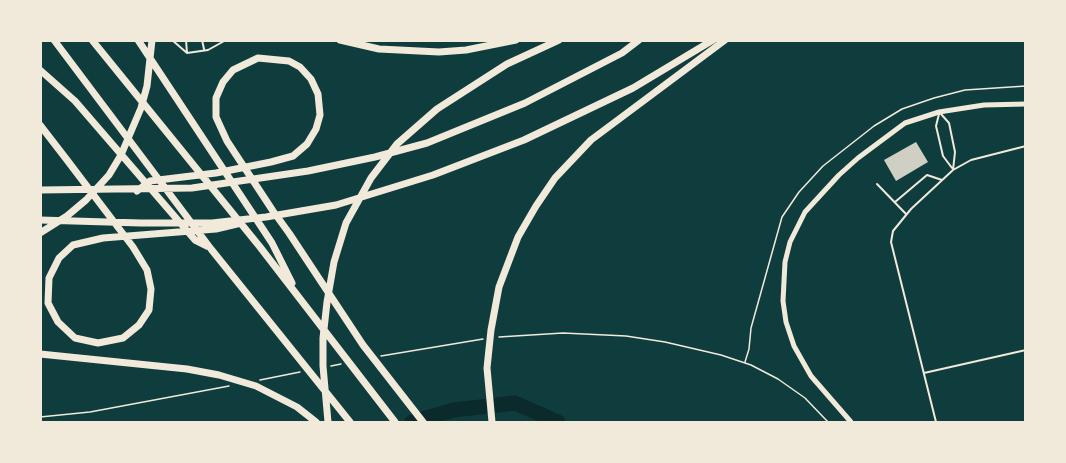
<!DOCTYPE html>
<html>
<head>
<meta charset="utf-8">
<style>
  body { margin:0 }
  #map { position:relative; width:1066px; height:463px; overflow:hidden; background:#0f3d3e; font-family:"Space Grotesk",sans-serif }
  canvas { display:block }
  .frame { position:absolute; inset:0; border:42px solid #f1e9da; pointer-events:none }
</style>
</head>
<body>
<div id="map">
<canvas width="1066" height="463"></canvas>
<div class="frame"></div>
</div>
<script>
const ctx = document.querySelector('canvas').getContext('2d');
ctx.lineJoin = 'round';
const toPath = rows => new Path2D(rows.map(r => 'M' + r).join(''));
function strokePath(path, color, width, dash) { ctx.strokeStyle = color; ctx.lineWidth = width; ctx.lineCap = dash ? 'butt' : 'round'; ctx.setLineDash(dash || []); ctx.stroke(path); }
function paint(path, color) { ctx.fillStyle = color; ctx.fill(path, 'evenodd'); }
const river = toPath([
  [412,422,454,410,515,403,558,422]
]);
const building = toPath([
  [916,142,928,162,896,181,884,160]
]);
const path = toPath([
  [499,337,563,333,626,336,665,342,721,355,751,365,778,379,805,398,828,422],
  [381,356,483,339],
  [745,362,749,349,751,328,782,217,799,192,823,166,874,126,902,109,934,98,965,90,1026,86],
  [331,366,341,364],
  [260,380,300,372],
  [40,417,90,412,229,386]
]);
const service = toPath([
  [172,40,187,53,208,50,226,40],
  [186,40,187,53],
  [202,40,204,49],
  [939,114,936,126,943,156,952,168],
  [941,114,949,123,955,152,953,170],
  [877,184,906,214],
  [895,202,927,175,942,180],
  [924,373,1026,350],
  [936,422,891,242,893,231,911,209,953,170,971,160,1026,146]
]);
const secondary = toPath([
  [851,422,811,376,794,346,786,322,783,301,785,262,790,242,805,212,839,175,858,158,905,123,939,112,984,105,1026,104]
]);
const motorway = toPath([
  [54,40,211,249,350,422],
  [92,40,260,247,395,422],
  [138,40,272,243,292,283],
  [340,40,379,49,439,52,466,50,516,40],
  [40,70,75,101,195,240,207,246],
  [40,125,67,160,133,247,147,270,151,289,149,310,139,325,123,338,98,343,75,338,58,322,48,303,49,278,59,258,73,245,103,238,216,229,237,224],
  [40,190,192,188,308,171,375,157,427,143,525,103,622,53,639,40],
  [137,191,150,181,216,173,271,162,293,156,307,144,316,129,320,115,318,94,311,79,300,67,289,61,258,58,233,70,223,82,216,98,216,117,227,141,273,211,289,233,363,345,423,422],
  [40,220,141,223,212,223,266,217,336,205,433,175,524,140,633,88,713,40],
  [40,233,67,216,86,200,109,175,121,155,141,108,147,86,152,40],
  [40,354,187,369,219,375,256,386,297,407,316,422],
  [328,422,323,366,323,338,327,302,334,262,346,223,371,178,397,144,437,109,507,64,559,40],
  [492,422,487,368,491,330,499,287,518,237,536,206,555,178,591,140,725,40]
]);
strokePath(river, '#0a2a2b', 15);
paint(building, '#cfcfc3');
strokePath(path, '#f1e9da', 1.5);
strokePath(service, '#f1e9da', 2);
strokePath(secondary, '#f1e9da', 5);
strokePath(motorway, '#f1e9da', 7);
</script>
</body>
</html>
